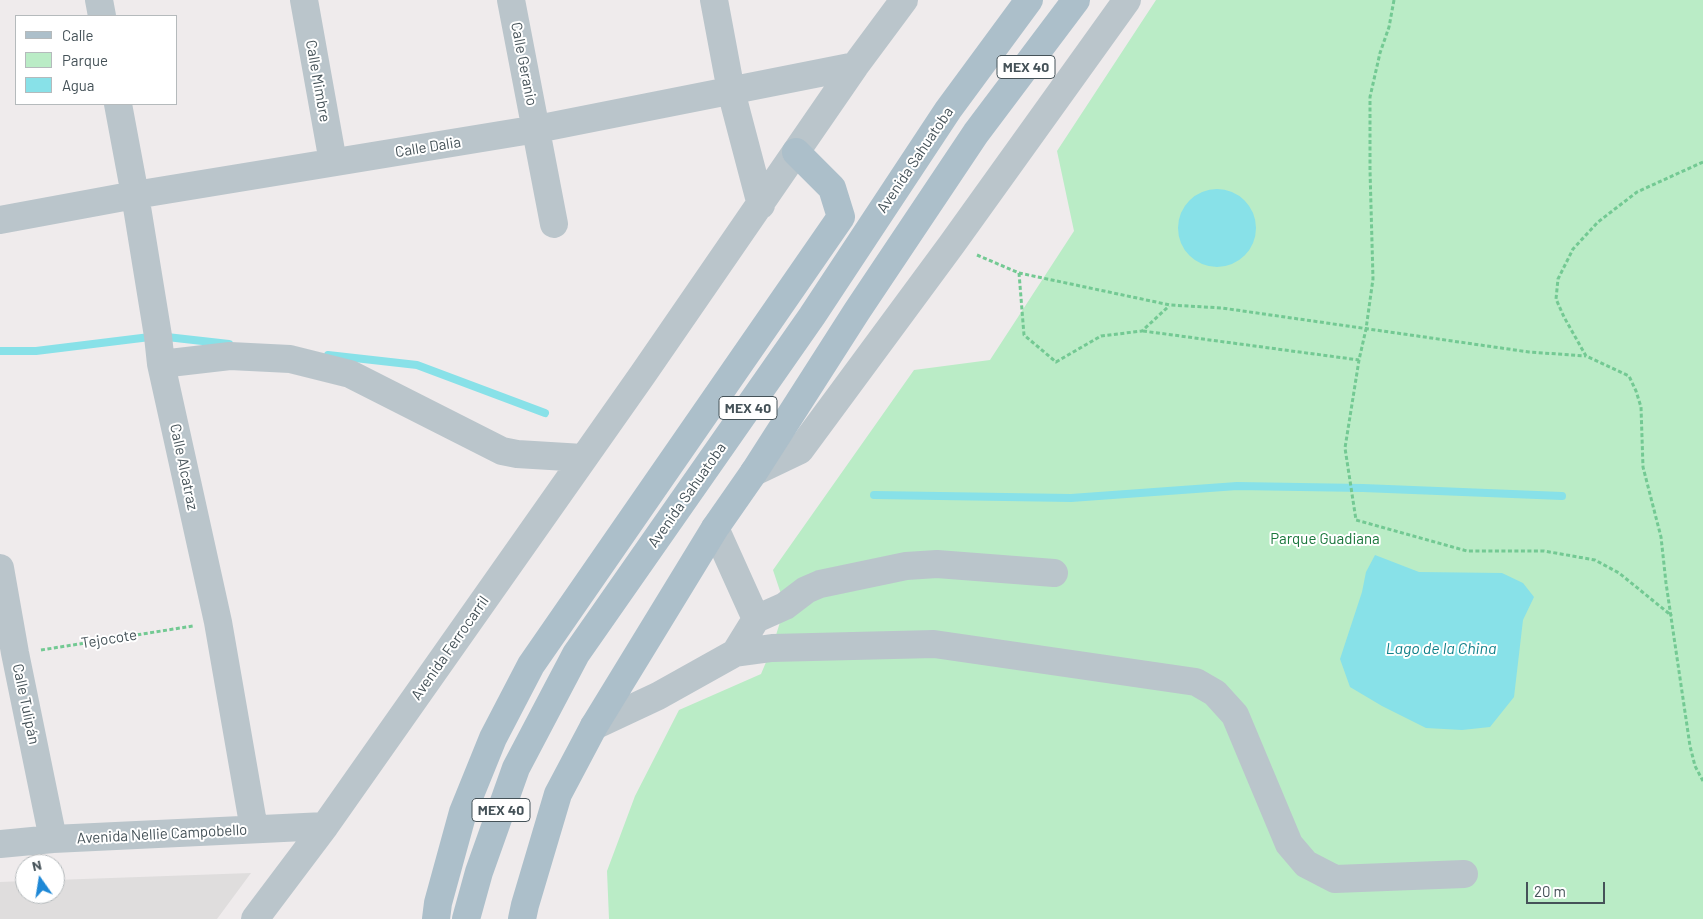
<!DOCTYPE html>
<html>
<head>
<meta charset="utf-8">
<style>
  body { margin:0 }
  #map { position:relative; width:1703px; height:919px; overflow:hidden; background:#efebec; font-family:Barlow,sans-serif }
  canvas { display:block }
  .legend { position:absolute; left:15px; top:15px; width:162px; height:90px; box-sizing:border-box; background:#fff; border:1px solid #b5babc; margin:0; padding:6px 9px; list-style:none; font-size:15px; color:#455258 }
  .legend li { display:flex; align-items:center; gap:10px; height:25px }
  .legend b { width:25px; border:1px solid #b5babc }
  .north { position:absolute; left:15px; top:854px; width:50px; height:50px; box-sizing:border-box; background:#fff; border:1px solid #b5babc; border-radius:50%; rotate:347deg; font-size:14px; font-weight:700; line-height:20px; text-align:center; color:#455258 }
  .north::after { content:''; display:block; margin:auto; width:18px; height:22px; background:#1e88d6; clip-path:polygon(50% 0,100% 100%,50% 72%,0 100%) }
  .scale { position:absolute; left:1526px; top:882px; width:79px; height:22px; box-sizing:border-box; border:2px solid #455258; border-top:0; padding-left:6px; font-size:15px; line-height:18px; white-space:nowrap; color:#455258; -webkit-text-stroke:4px #fff; paint-order:stroke }
</style>
</head>
<body>
<div id="map">
<canvas width="1703" height="919"></canvas>
<ul class="legend">
<li><b style="height:6px;background:#acbfca"></b>Calle</li>
<li><b style="height:14px;background:#baecc6"></b>Parque</li>
<li><b style="height:14px;background:#88e1e8"></b>Agua</li>
</ul>
<div class="north">N</div>
<div class="scale">20 m</div>
</div>
<script>
const ctx = document.querySelector('canvas').getContext('2d');
ctx.lineJoin = 'round';
function paint(path, color) { ctx.fillStyle = color; ctx.fill(path, 'evenodd'); }
const toPath = rows => new Path2D(rows.map(r => 'M' + r).join(''));
function strokePath(path, color, width, dash) { ctx.strokeStyle = color; ctx.lineWidth = width; ctx.lineCap = dash ? 'butt' : 'round'; ctx.setLineDash(dash || []); ctx.stroke(path); }
function write(font, color, halo, rows, align = 'center') {
  ctx.font = font + ' Barlow,sans-serif'; ctx.lineWidth = 4; ctx.setLineDash([]); ctx.textBaseline = 'middle'; ctx.strokeStyle = halo; ctx.fillStyle = color; for (const [text, x, y, turn = 0] of rows) {
    ctx.save(); ctx.translate(x, y); ctx.rotate((+turn || 0) * Math.PI / 180); ctx.textAlign = isNaN(turn) ? turn : align; if (halo) ctx.strokeText(text, 0, 0); ctx.fillText(text, 0, 0); ctx.restore();
  }
}
const education = toPath([
  [251,873,217,919,0,919,0,882,25,881,25,894,55,894,55,880]
]);
const green = toPath([
  [1156,0,1703,0,1703,919,609,919,607,871,635,796,679,710,761,674,772,648,785,606,773,570,914,370,990,360,1074,231,1057,151]
]);
const water = toPath([
  '1178 228a39 39 0 1 1 78 0a39 39 0 1 1-78 0Z',
  [1375,555,1419,572,1502,573,1523,583,1534,597,1523,620,1514,697,1490,727,1462,730,1426,728,1382,706,1350,687,1340,659,1362,592,1366,572]
]);
const stream = toPath([
  [0,351,36,351,158,336,229,344],
  [328,355,417,365,545,413],
  [874,495,1071,498,1237,486,1363,488,1562,496]
]);
const path = toPath([
  [1394,0,1389,27,1380,53,1370,97,1370,170,1373,279,1366,329,1359,360,1345,448,1356,520,1467,551,1544,551,1595,560,1619,573,1672,616],
  [1703,162,1637,192,1598,222,1573,249,1558,279,1556,299,1564,317,1586,356,1629,376,1636,391,1641,407,1643,467,1661,537,1666,583,1690,746,1695,766,1703,781],
  [977,255,1019,273,1170,305,1222,308,1529,352,1586,356],
  [1019,273,1024,335,1056,362,1101,336,1142,331,1169,306],
  [1143,331,1359,360],
  [41,650,193,626]
]);
const minor = toPath([
  [99,0,102,16],
  [304,0,333,162],
  [511,0,554,224],
  [714,0,731,91,761,205],
  [118,104,135,195,158,336,161,364,218,622,254,829],
  [0,220,135,195,537,129,855,66],
  [161,364,230,356,290,359,350,374,502,451,517,454,583,458],
  [754,472,800,450,952,244,1127,0],
  [715,528,756,619],
  [0,568,15,653,53,839],
  [735,653,756,619,785,606,806,590,820,584,906,566,937,564,1054,573],
  [594,726,658,696,735,653,772,648,934,644,1196,682,1215,693,1235,715,1289,844,1306,864,1335,879,1464,874],
  [0,844,53,839,325,826],
  [255,919,325,826,643,374,855,66,904,0]
]);
const major = toPath([
  [436,919,438,903,463,812,493,738,531,665,841,217,832,188,796,152],
  [466,919,479,872,516,768,576,654,812,316,948,110,1029,0],
  [522,919,525,905,558,794,594,726,715,528,754,472,857,311,976,133,1076,0]
]);
const shields = [
  [1026,67,58],
  [748,408,58],
  [501,810,58]
];
const shieldNames = [
  ["MEX 40",1026,67],
  ["MEX 40",748,408],
  ["MEX 40",501,810]
];
const streetNames = [
  ["Calle Geranio",524,64,79],
  ["Calle Mimbre",318,81,80],
  ["Calle Dalia",428,147,-9],
  ["Avenida Sahuatoba",915,160,-56],
  ["Calle Alcatraz",184,467,78],
  ["Avenida Sahuatoba",687,495,-55],
  ["Tejocote",109,639,-9],
  ["Avenida Ferrocarril",450,648,-55],
  ["Calle Tulipán",26,704,78],
  ["Avenida Nellie Campobello",162,834,-3]
];
const parkNames = [
  ["Parque Guadiana",1325,539]
];
const waterNames = [
  ["Lago de la China",1441,649]
];
paint(education, '#dfdddd');
paint(green, '#baecc6');
paint(water, '#88e1e8');
strokePath(stream, '#88e1e8', 8);
strokePath(path, '#73c993', 3, [4, 2.5]);
strokePath(minor, '#bac5cb', 28);
strokePath(major, '#acbfca', 28);
for (const [x, y, w] of shields) { const box = new Path2D(); box.roundRect(x - w / 2, y - 11.5, w, 23, 4); ctx.fillStyle = '#fff'; ctx.fill(box); strokePath(box, '#455258', 1); }
write('bold 14px', '#455258', null, shieldNames);
write('15px', '#455258', '#fff', streetNames);
write('15px', '#19763b', '#fff', parkNames);
write('italic 16px', '#11818a', '#fff', waterNames);
</script>
</body>
</html>
